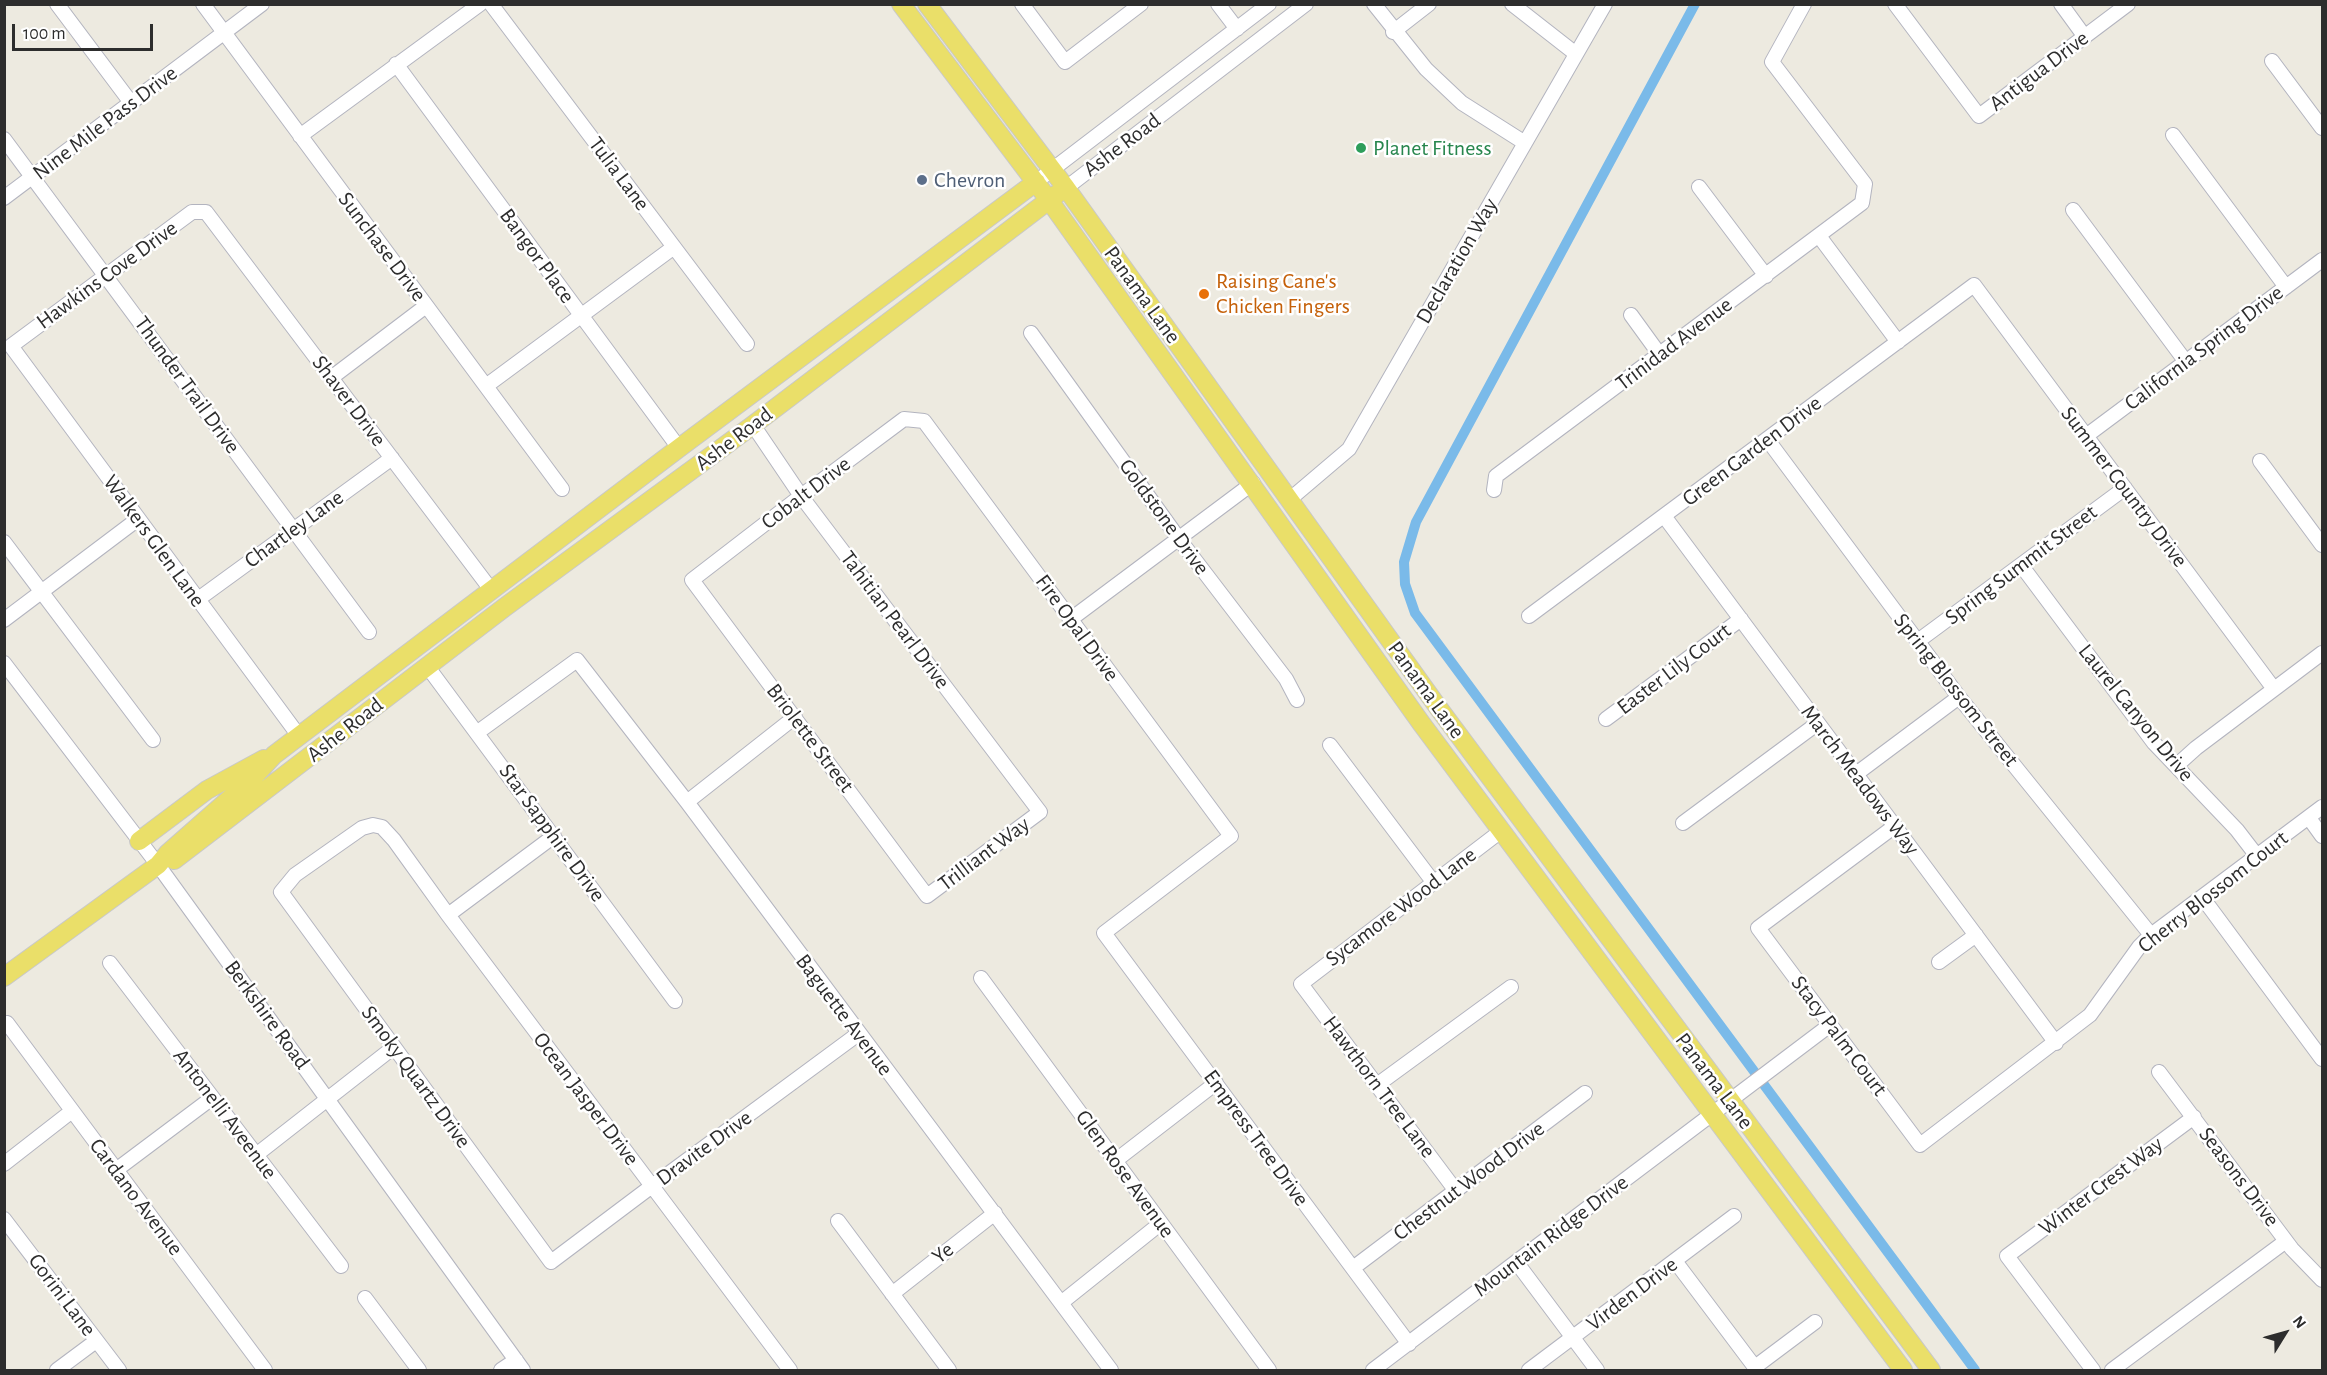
<!DOCTYPE html>
<html>
<head>
<meta charset="utf-8">
<style>
  body { margin:0 }
  #map { position:relative; width:2327px; height:1375px; overflow:hidden; background:#edeae0; font-family:"Alegreya Sans",sans-serif }
  canvas { display:block }
  .frame { position:absolute; inset:0; border:6px solid #2d2d2d; pointer-events:none }
  .north { position:absolute; left:2255px; top:1303px; width:60px; height:60px; -webkit-text-stroke:4px #fff; paint-order:stroke; rotate:53deg; font-size:16px; font-weight:700; line-height:24px; text-align:center; color:#2d2d2d }
  .north::after { content:''; display:block; margin:auto; width:21px; height:27px; background:#2d2d2d; clip-path:polygon(50% 0,100% 100%,50% 72%,0 100%) }
  .scale { position:absolute; left:12px; top:24px; width:141px; height:27px; box-sizing:border-box; border:3px solid #2d2d2d; border-top:0; padding-left:8px; font-size:18px; line-height:21px; white-space:nowrap; color:#2d2d2d; -webkit-text-stroke:4px #fff; paint-order:stroke }
</style>
</head>
<body>
<div id="map">
<canvas width="2327" height="1375"></canvas>
<div class="frame"></div>
<div class="north">N</div>
<div class="scale">100 m</div>
</div>
<script>
const ctx = document.querySelector('canvas').getContext('2d');
ctx.lineJoin = 'round';
const toPath = rows => new Path2D(rows.map(r => 'M' + r).join(''));
function strokePath(path, color, width, dash) { ctx.strokeStyle = color; ctx.lineWidth = width; ctx.lineCap = dash ? 'butt' : 'round'; ctx.setLineDash(dash || []); ctx.stroke(path); }
function write(font, color, halo, rows, align = 'center') {
  ctx.font = font + ' "Alegreya Sans",sans-serif'; ctx.lineWidth = 5; ctx.setLineDash([]); ctx.textBaseline = 'middle'; ctx.strokeStyle = halo; ctx.fillStyle = color; for (const [text, x, y, turn = 0] of rows) {
    ctx.save(); ctx.translate(x, y); ctx.rotate((+turn || 0) * Math.PI / 180); ctx.textAlign = isNaN(turn) ? turn : align; if (halo) ctx.strokeText(text, 0, 0); ctx.fillText(text, 0, 0); ctx.restore();
  }
}
const canal = toPath([
  [1695,4,1416,522,1404,562,1405,584,1415,613,1975,1370]
]);
const minor = toPath([
  [57,4,132,104],
  [203,4,562,489],
  [491,4,747,344],
  [1022,4,1065,62,1141,4],
  [1218,4,1237,29],
  [1374,4,1426,69,1462,103,1525,143],
  [1512,4,1576,54],
  [1895,4,1979,116,2128,4],
  [2061,4,2085,37],
  [1393,32,1429,4],
  [2272,61,2322,128],
  [396,64,679,448],
  [2173,135,2286,287],
  [300,136,480,4],
  [4,139,369,632],
  [1036,182,1269,4],
  [1699,187,1766,276],
  [1066,188,1306,4],
  [4,198,262,4],
  [2073,210,2186,362],
  [1819,236,1898,342],
  [1631,315,1660,355],
  [1031,333,1179,539,1286,679,1297,700],
  [331,378,426,306],
  [486,386,674,247],
  [753,425,801,496,1040,812,927,896,692,580,801,496,904,419,924,421,1231,836,1104,933,1409,1344],
  [2086,436,2322,260],
  [1767,439,1959,697,2151,935],
  [2260,461,2322,545],
  [1494,490,1496,476,1862,203,1865,184,1772,62,1804,4],
  [1289,500,1349,449,1605,4],
  [1664,516,2056,1043],
  [4,542,153,740],
  [2021,565,2154,743,2237,830,2257,856],
  [197,600,392,458],
  [1529,616,1974,285,2274,689],
  [1071,619,1253,483],
  [4,620,138,519],
  [1918,641,2125,488],
  [4,663,158,865,523,1370],
  [427,666,675,1001],
  [1606,719,1741,619],
  [478,732,577,660,687,802,1111,1370],
  [299,736,11,346,192,212,206,212,492,591],
  [1330,745,1434,883],
  [2176,766,2196,748,2322,653],
  [1856,774,1959,697],
  [687,802,795,717],
  [2309,818,2322,836],
  [1683,823,1818,723],
  [1895,826,1758,928,1920,1145,2090,1015,2139,947,2151,935,2322,807],
  [2202,897,2322,1059],
  [448,915,554,836],
  [1939,962,1976,935],
  [110,963,341,1266],
  [981,978,1269,1370],
  [7,1023,265,1370],
  [2159,1072,2292,1249,2322,1280],
  [1377,1085,1511,987],
  [256,1155,394,1047],
  [1115,1161,1216,1083],
  [4,1164,72,1111],
  [116,1170,212,1098],
  [1456,1191,1301,984,1501,831],
  [4,1219,119,1370],
  [838,1221,949,1370],
  [1675,1261,1757,1370],
  [1517,1263,1597,1370],
  [1353,1268,1585,1093],
  [892,1294,995,1213],
  [365,1298,419,1370],
  [1061,1303,1161,1223],
  [1755,1367,1815,1322],
  [57,1370,96,1341],
  [501,1370,516,1360],
  [790,1370,652,1186,448,915,394,840,382,827,373,825,362,828,295,875,281,892,551,1262,652,1186,858,1034],
  [1373,1370,1830,1025],
  [1529,1370,1734,1216],
  [2093,1370,2007,1256,2194,1117],
  [2112,1370,2286,1241]
]);
const major = toPath([
  [901,4,1049,200,1421,723,1903,1370],
  [927,4,1066,188,1440,710,1931,1370],
  [139,841,207,790,264,759],
  [174,860,505,607,753,425,1057,194],
  [4,977,158,865,168,853,251,780,274,755,679,448,1036,182]
]);
const markers = [
  [1361,148,6,"#2e9e5b"],
  [922,180,6,"#5c6f8a"],
  [1204,294,6,"#e8710a"]
];
const streetNames = [
  ["Antigua Drive",2039,71,-37],
  ["Nine Mile Pass Drive",105,123,-37],
  ["Ashe Road",1122,145,-37],
  ["Tulia Lane",619,174,53],
  ["Sunchase Drive",382,247,53],
  ["Bangor Place",537,256,54],
  ["Declaration Way",1457,261,-60],
  ["Hawkins Cove Drive",107,275,-36],
  ["Panama Lane",1142,295,54],
  ["Trinidad Avenue",1674,344,-37],
  ["California Spring Drive",2204,348,-37],
  ["Thunder Trail Drive",187,385,54],
  ["Shaver Drive",349,401,53],
  ["Ashe Road",734,439,-37],
  ["Green Garden Drive",1752,451,-37],
  ["Summer Country Drive",2124,487,53],
  ["Cobalt Drive",806,493,-37],
  ["Goldstone Drive",1164,517,54],
  ["Chartley Lane",294,529,-36],
  ["Walkers Glen Lane",154,541,54],
  ["Spring Summit Street",2021,565,-37],
  ["Tahitian Pearl Drive",895,620,53],
  ["Fire Opal Drive",1077,628,54],
  ["Easter Lily Court",1674,669,-37],
  ["Panama Lane",1426,690,54],
  ["Spring Blossom Street",1956,690,52],
  ["Laurel Canyon Drive",2136,713,51],
  ["Ashe Road",345,730,-38],
  ["Briolette Street",810,738,53],
  ["March Meadows Way",1860,780,53],
  ["Star Sapphire Drive",552,833,54],
  ["Trilliant Way",984,854,-37],
  ["Cherry Blossom Court",2213,892,-38],
  ["Sycamore Wood Lane",1401,907,-37],
  ["Berkshire Road",267,1015,54],
  ["Baguette Avenue",844,1015,53],
  ["Stacy Palm Court",1839,1036,53],
  ["Smoky Quartz Drive",416,1077,54],
  ["Panama Lane",1714,1081,53],
  ["Hawthorn Tree Lane",1379,1087,53],
  ["Ocean Jasper Drive",586,1099,53],
  ["Antonelli Aveenue",225,1114,53],
  ["Empress Tree Drive",1256,1138,54],
  ["Dravite Drive",704,1148,-36],
  ["Glen Rose Avenue",1125,1174,54],
  ["Seasons Drive",2239,1177,53],
  ["Chestnut Wood Drive",1469,1181,-37],
  ["Winter Crest Way",2101,1186,-37],
  ["Cardano Avenue",136,1197,53],
  ["Mountain Ridge Drive",1551,1236,-37],
  ["Ye",943,1253,-38],
  ["Virden Drive",1632,1294,-37],
  ["Gorini Lane",62,1295,53]
];
const leisureNames = [
  ["Planet Fitness",1373,148]
];
const serviceNames = [
  ["Chevron",934,180]
];
const foodNames = [
  ["Raising Cane's",1216,281],
  ["Chicken Fingers",1216,306]
];
strokePath(canal, '#7abae9', 10);
strokePath(minor, '#b3b4bf', 16);
strokePath(major, '#c8c8c8', 20);
strokePath(minor, '#fff', 14);
strokePath(major, '#eadf69', 18);
for (const [x, y, r, color] of markers) { const dot = new Path2D(); dot.arc(x, y, r, 0, 2 * Math.PI); ctx.fillStyle = color; ctx.fill(dot); strokePath(dot, '#fff', 2); }
write('22px', '#2d2d2d', '#fff', streetNames);
write('22px', '#27864d', '#fff', leisureNames, 'left');
write('22px', '#4e5e75', '#fff', serviceNames, 'left');
write('22px', '#c56008', '#fff', foodNames, 'left');
</script>
</body>
</html>
